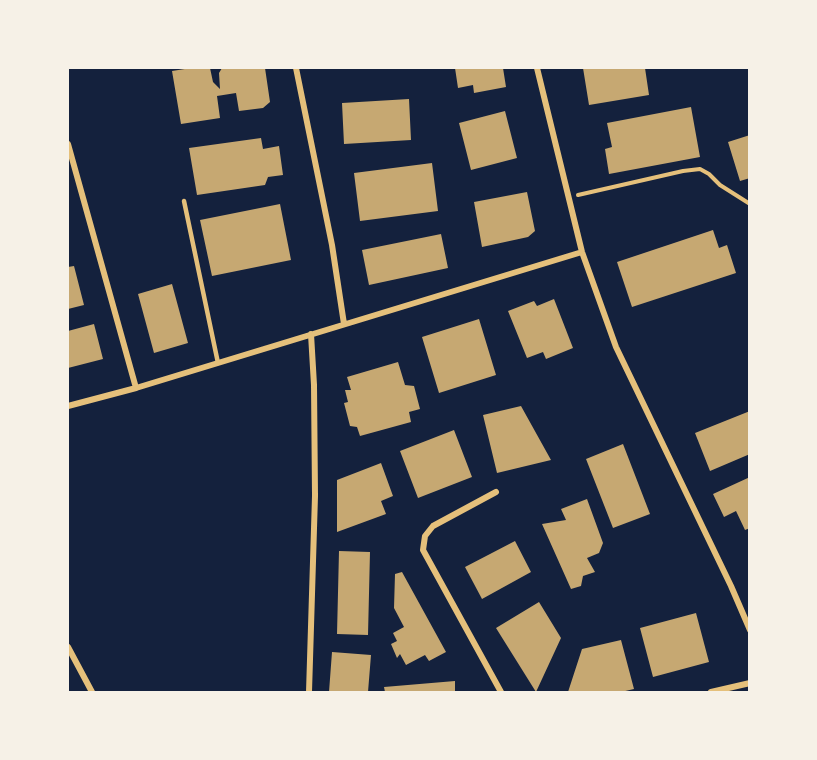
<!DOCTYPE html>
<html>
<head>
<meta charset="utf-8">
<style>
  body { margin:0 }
  #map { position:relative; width:817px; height:760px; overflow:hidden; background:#14213d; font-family:"Fira Sans Condensed",sans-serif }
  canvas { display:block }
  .frame { position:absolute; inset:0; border:69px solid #f6f1e7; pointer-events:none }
</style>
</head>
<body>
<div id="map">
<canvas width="817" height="760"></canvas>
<div class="frame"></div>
</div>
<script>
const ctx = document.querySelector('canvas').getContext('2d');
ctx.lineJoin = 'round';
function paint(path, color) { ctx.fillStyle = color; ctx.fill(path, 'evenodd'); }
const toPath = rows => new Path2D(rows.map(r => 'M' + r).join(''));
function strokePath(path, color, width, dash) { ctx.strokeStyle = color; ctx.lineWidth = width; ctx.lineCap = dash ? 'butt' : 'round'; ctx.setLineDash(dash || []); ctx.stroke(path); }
const building = toPath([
  [191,68,210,68,213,82,220,89,219,73,222,68,265,68,270,102,263,108,239,111,236,93,217,96,220,118,181,124,172,71],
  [455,68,503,68,506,87,474,93,473,85,458,88],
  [583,68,645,68,649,95,589,105],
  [409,99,411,140,344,144,342,103],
  [691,107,700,157,609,174,605,149,612,147,607,123],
  [505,111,517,158,471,170,459,123],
  [750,135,750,178,740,181,728,142],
  [261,138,263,149,279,146,283,175,268,177,265,185,197,195,189,148],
  [432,163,438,211,360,221,354,173],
  [527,192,535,231,528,237,482,247,474,202],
  [280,204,291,260,212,276,200,220],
  [713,230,719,248,727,245,736,273,632,307,617,262],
  [441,234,448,268,369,285,362,250],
  [74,266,84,305,68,309,68,267],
  [172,284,188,343,154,353,138,294],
  [554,299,573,348,546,359,543,352,527,358,508,311,534,301,537,306],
  [479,319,496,375,439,393,422,337],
  [94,324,103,359,68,368,68,331],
  [398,362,405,385,414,386,420,409,409,412,411,422,360,436,357,427,350,426,344,403,348,402,345,390,351,390,347,377],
  [521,406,551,460,497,473,483,415],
  [750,411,750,454,710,471,695,433],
  [454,430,472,477,418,498,400,451],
  [623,444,650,514,613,528,586,459],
  [381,463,393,496,381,501,386,514,337,532,337,480],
  [750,477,750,528,745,530,736,511,724,517,713,494],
  [587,499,603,543,599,553,587,558,595,572,583,576,581,586,571,589,542,524,566,520,561,509],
  [515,541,531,572,482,599,465,567],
  [339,551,370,552,368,635,337,634],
  [402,572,446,652,429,661,425,655,406,665,400,654,397,658,391,644,397,641,393,633,404,627,394,608,395,574],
  [539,602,561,638,536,692,496,628],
  [696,613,709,662,653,677,640,628],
  [621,640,634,689,621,692,568,692,582,649],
  [332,652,371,655,368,692,329,692],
  [455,681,455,692,385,692,384,687]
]);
const path = toPath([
  [578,195,683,171,700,169,709,174,720,185,750,204]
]);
const service = toPath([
  [184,201,218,363]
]);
const minor = toPath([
  [296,68,332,245,344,324],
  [537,68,582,252,616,347,731,586,750,630],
  [68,144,136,388],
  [68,406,136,388,582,252],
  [496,492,433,526,425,536,423,550,501,692],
  [68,647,92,692],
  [309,692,315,496,314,385,311,334],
  [711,692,750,683]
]);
paint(building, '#c6a872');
strokePath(path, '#e5c07b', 4);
strokePath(service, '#e5c07b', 4.5);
strokePath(minor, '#e5c07b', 6);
</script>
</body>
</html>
